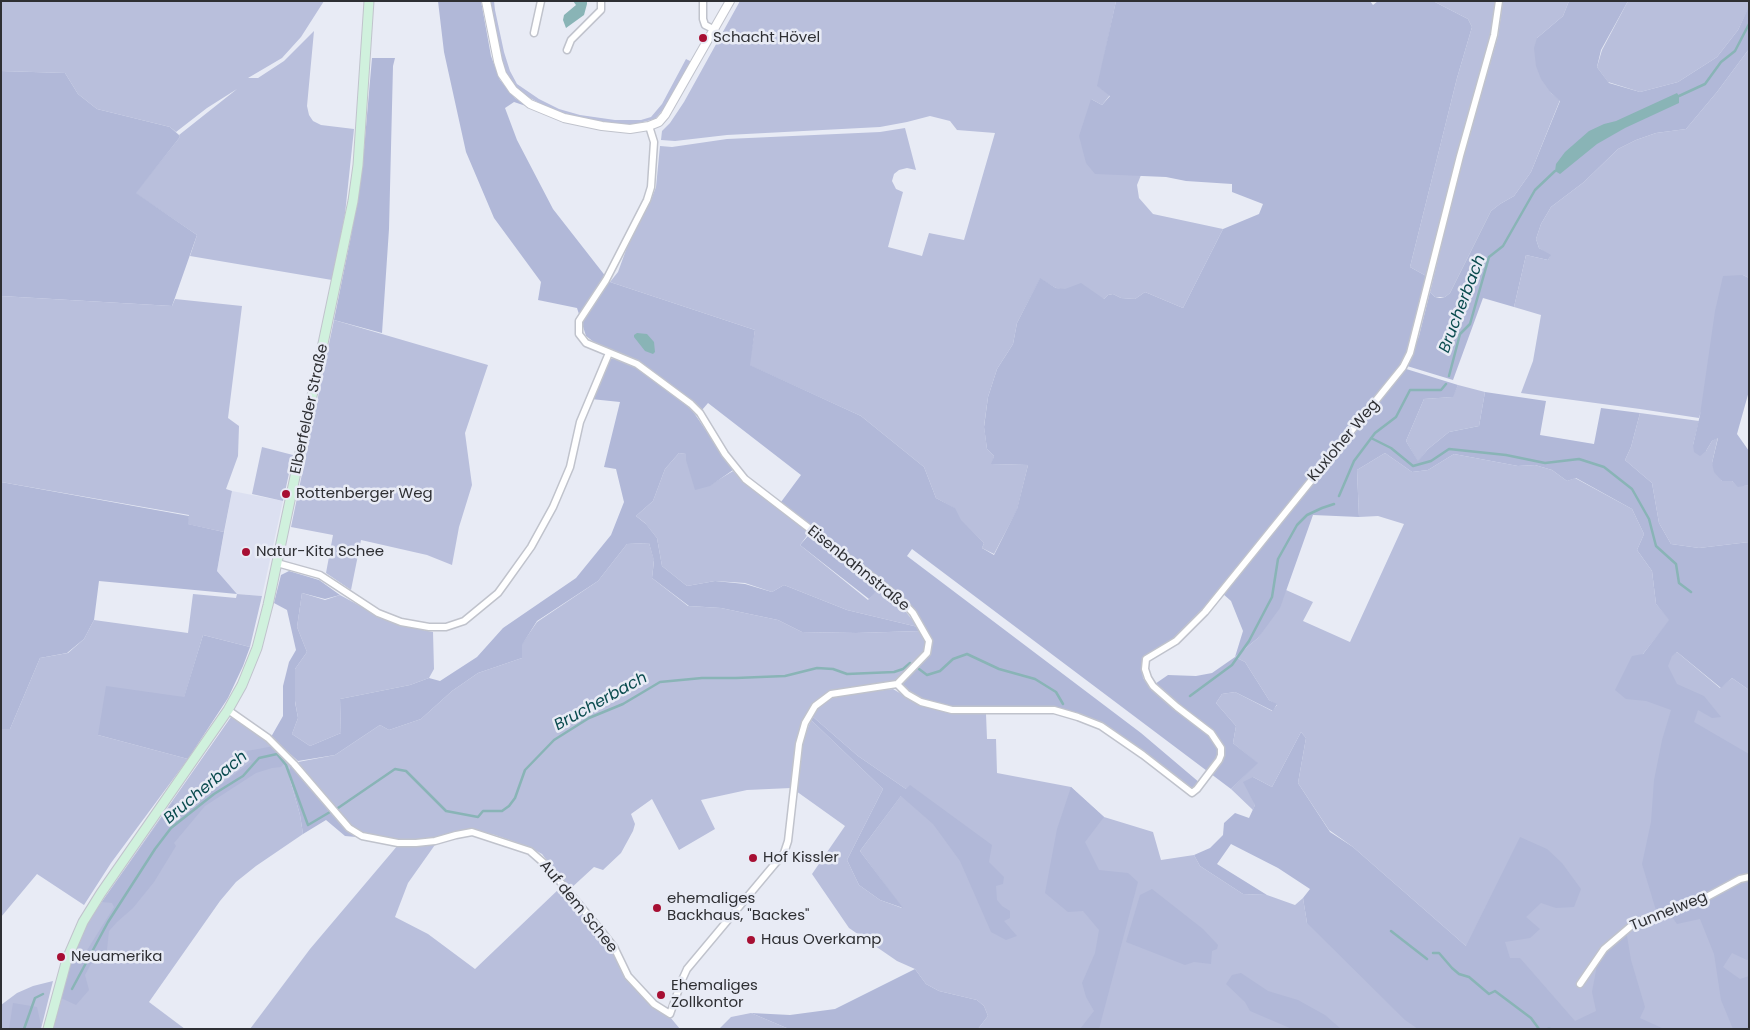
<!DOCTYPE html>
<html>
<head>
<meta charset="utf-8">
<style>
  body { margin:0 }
  #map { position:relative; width:1750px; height:1030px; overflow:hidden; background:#e8ebf5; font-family:Poppins,sans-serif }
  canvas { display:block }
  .frame { position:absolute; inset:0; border:2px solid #2e2f33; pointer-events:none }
</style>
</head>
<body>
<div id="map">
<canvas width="1750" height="1030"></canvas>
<div class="frame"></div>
</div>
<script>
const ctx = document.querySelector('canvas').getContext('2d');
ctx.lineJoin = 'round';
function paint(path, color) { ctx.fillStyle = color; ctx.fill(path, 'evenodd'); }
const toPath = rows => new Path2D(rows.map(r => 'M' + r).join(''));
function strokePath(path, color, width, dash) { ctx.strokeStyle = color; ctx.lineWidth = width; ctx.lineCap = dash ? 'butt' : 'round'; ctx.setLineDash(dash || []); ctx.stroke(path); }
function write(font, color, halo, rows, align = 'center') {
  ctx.font = font + ' Poppins,sans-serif'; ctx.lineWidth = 5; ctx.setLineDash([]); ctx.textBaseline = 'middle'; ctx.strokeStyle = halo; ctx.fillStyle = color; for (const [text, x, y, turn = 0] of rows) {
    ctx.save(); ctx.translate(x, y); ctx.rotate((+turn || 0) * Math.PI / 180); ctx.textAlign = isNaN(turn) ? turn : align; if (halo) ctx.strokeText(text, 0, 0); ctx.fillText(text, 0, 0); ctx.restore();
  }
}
const built = toPath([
  [232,491,283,501,262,596,237,594,217,571]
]);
const green = toPath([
  [1,1,324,1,301,37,282,58,248,78,258,78,284,61,314,31,307,106,309,115,313,121,321,125,354,129,345,214,332,280,190,256,197,235,135,193,180,137,179,135,237,89,207,108,176,132,170,127,97,109,78,94,65,73,1,71],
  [490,1,494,1,495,10,504,52,510,71,517,84,539,99,559,109,580,115,615,120,641,120,651,117,662,104,686,59,692,62,668,104,655,119,635,124,616,124,569,116,552,110,528,97,519,91,511,81,506,73,500,55],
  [740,1,1116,1,1098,86,1110,95,1102,105,1091,99,1141,175,1137,185,1139,198,1153,214,1223,229,1183,308,1145,292,1135,299,1121,298,1113,294,1108,295,1104,299,1056,288,1040,279,1017,323,1013,344,997,369,988,397,984,426,987,449,994,456,992,464,1028,465,1017,510,994,554,982,548,984,543,960,520,954,508,936,498,924,467,861,416,749,365,755,330,610,282,618,272,630,239,651,200,656,187,660,146,672,147,727,139,880,132,905,128,916,170,907,168,899,170,894,174,892,181,896,189,903,192,888,247,922,256,929,233,964,240,995,133,957,130,950,121,930,116,907,122,880,127,727,135,675,141,661,140,662,131,670,123,684,102],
  [1433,1,1496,1,1493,32,1428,277,1410,267,1457,78,1472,27,1468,19],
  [1503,1,1569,1,1563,16,1537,38,1551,93,1560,100,1531,172,1514,196,1500,204,1491,211,1450,293,1445,297,1435,297,1430,292,1459,172,1498,36],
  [1628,1,1749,1,1749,7,1738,30,1717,57,1678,82,1640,92,1608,82,1597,67,1602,50],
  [1749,49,1749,278,1743,275,1699,418,1640,409,1521,393,1533,361,1541,315,1514,307,1526,255,1548,260,1550,256,1539,248,1536,239,1541,224,1551,207,1584,182,1618,149,1636,140,1656,133,1686,129,1717,92],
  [1,296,172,306,175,299,242,306,228,418,239,426,238,456,226,489,232,491,224,532,187,524,189,515,1,482],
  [334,320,488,365,465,433,472,485,459,527,452,565,427,555,361,540,351,590,326,573,333,535,291,527],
  [1458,385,1485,392,1479,426,1449,432,1428,449,1418,462,1406,441,1424,399,1452,397],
  [1640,413,1699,421,1693,445,1706,451,1712,441,1718,437,1712,463,1722,481,1732,481,1738,486,1749,485,1749,542,1699,548,1671,544,1659,523,1652,483,1625,460,1631,447],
  [262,447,293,455,283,501,252,494],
  [679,453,687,454,710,485,733,471,745,483,809,533,800,545,868,600,879,587,898,602,918,627,847,610,784,585,772,592,745,583,715,581,687,586,662,566,657,538,645,523,636,516,653,501,665,469],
  [1385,453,1412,472,1428,470,1454,454,1518,466,1535,465,1552,470,1567,481,1575,478,1632,509,1644,534,1637,550,1652,571,1656,604,1670,620,1619,684,1677,652,1720,688,1732,678,1749,690,1749,1029,978,1029,988,1016,984,1006,977,1000,939,991,926,984,915,969,897,961,849,928,812,874,845,826,796,791,802,743,811,720,883,789,847,860,859,885,880,900,902,908,860,851,906,789,858,756,812,716,818,707,828,699,857,693,893,689,920,705,952,714,986,714,987,739,996,739,997,773,1071,787,1104,817,1153,832,1161,860,1194,855,1200,866,1243,894,1267,895,1295,905,1303,898,1307,923,1466,946,1353,847,1329,830,1298,783,1306,738,1301,732,1272,787,1253,777,1255,805,1253,810,1231,789,1257,763,1233,743,1236,726,1216,703,1222,694,1235,692,1272,711,1277,705,1269,700,1245,662,1235,657,1258,638,1286,590,1313,602,1303,621,1350,642,1404,524,1378,516,1359,517,1357,470],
  [649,543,654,560,652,578,688,606,721,608,778,620,802,632,856,633,921,631,925,640,925,649,915,662,900,677,891,683,832,693,807,716,791,788,747,790,701,800,715,829,679,850,652,799,631,814,635,824,633,831,621,853,603,870,594,867,569,890,542,854,527,846,492,834,457,832,433,839,416,841,385,838,364,833,351,827,298,762,335,755,380,725,389,730,421,719,452,691,478,673,522,658,522,644,537,622,598,581,627,544],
  [302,593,325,600,340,595,384,619,409,627,433,632,434,669,429,678,410,685,340,699,341,733,310,746,292,734,298,718,295,701,295,669,307,652,297,627],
  [193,594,236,598,237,594,262,596,250,647,203,635,184,698,98,735,188,759,111,863,84,905,37,874,1,917,1,729,10,729,40,658,68,653,84,639,94,620,188,633],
  [231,717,267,740,292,762,288,772,300,815,303,834,256,866,236,882,220,901,149,1002,185,1029,53,1029,74,951,89,920],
  [437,842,408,883,395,917,428,934,475,969,561,887,610,945,627,978,665,1011,680,1029,250,1029,310,949,398,845],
  [53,981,41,1029,1,1029,1,1005,17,993,33,986],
  [751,1013,789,1029,719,1029,731,1017]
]);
const forest = toPath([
  [438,1,481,1,491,56,500,80,515,98,526,106,514,102,505,108,517,140,553,209,610,282,755,330,750,365,861,416,924,467,936,498,955,508,961,520,984,543,982,548,994,555,1017,509,1028,465,991,464,994,456,987,449,984,427,988,397,997,369,1013,344,1017,323,1040,278,1056,288,1065,289,1081,283,1104,299,1108,295,1113,294,1121,298,1135,299,1145,292,1183,308,1223,229,1259,214,1263,204,1232,192,1232,184,1186,181,1166,177,1095,174,1086,163,1079,136,1091,99,1102,105,1110,96,1097,86,1116,1,1370,1,1373,5,1378,1,1433,1,1468,19,1472,27,1457,78,1410,267,1428,277,1403,368,1458,385,1453,397,1424,399,1406,441,1418,461,1428,449,1449,432,1479,426,1485,392,1546,401,1540,435,1594,444,1601,408,1640,413,1631,447,1625,460,1652,483,1659,523,1671,544,1699,548,1749,542,1749,690,1732,678,1721,688,1677,652,1672,656,1668,666,1677,684,1704,696,1721,717,1712,718,1698,710,1694,722,1749,754,1749,959,1747,960,1732,953,1723,967,1740,979,1749,976,1749,1029,1733,1029,1721,1000,1714,954,1700,919,1677,924,1670,914,1658,917,1642,864,1651,822,1654,780,1662,740,1671,710,1646,701,1626,699,1615,690,1632,656,1643,654,1669,620,1656,604,1652,571,1637,550,1644,534,1632,509,1576,478,1567,481,1552,470,1535,465,1518,466,1454,454,1428,470,1412,472,1385,453,1357,470,1359,517,1313,515,1280,608,1258,638,1235,657,1245,662,1269,700,1277,704,1273,711,1235,692,1222,694,1216,703,1236,726,1233,743,1258,763,1231,789,912,549,907,556,1141,733,1200,783,1190,789,1101,724,1056,707,953,710,923,701,908,691,902,683,928,654,931,639,923,623,915,612,884,583,869,599,800,545,815,528,781,502,801,475,708,403,702,410,693,402,640,363,599,346,586,336,577,308,538,300,541,282,494,218,466,152,444,52],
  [1222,593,1231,601,1243,631,1235,657,1212,673,1196,676,1168,675,1152,686,1143,678,1142,665,1152,653,1174,639],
  [1569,1,1628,1,1601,50,1597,67,1609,83,1640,92,1678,82,1717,57,1738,30,1749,6,1749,49,1717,92,1686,129,1656,133,1636,140,1618,149,1584,182,1551,207,1541,224,1536,239,1539,248,1551,255,1548,260,1526,255,1514,307,1483,298,1453,380,1407,366,1419,336,1430,292,1435,297,1440,298,1445,297,1450,293,1491,211,1500,204,1514,196,1531,172,1560,101,1551,93,1541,79,1536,66,1534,48,1537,38,1563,16],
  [372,58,395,58,393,66,389,229,382,333,334,320,351,236,363,161],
  [1,71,65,73,78,94,97,109,170,127,179,135,180,137,136,193,197,235,172,306,1,296],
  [1743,275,1749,278,1749,391,1737,434,1749,451,1749,485,1738,487,1732,481,1722,481,1714,472,1712,463,1718,438,1712,441,1706,451,1700,456,1694,452,1693,445,1700,415,1715,311,1723,276],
  [610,359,616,359,635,367,690,407,733,470,710,486,695,490,686,460,686,454,679,453,665,469,653,501,636,516,646,524,657,538,662,566,687,586,715,581,745,584,772,592,784,585,847,610,918,627,920,631,856,633,802,632,778,620,721,608,689,606,652,578,654,561,649,543,627,544,598,581,537,621,522,645,522,658,478,673,452,691,421,719,389,730,380,725,335,755,298,761,271,737,283,716,283,686,289,662,296,650,287,610,274,603,281,575,289,571,319,580,340,595,325,599,302,593,297,627,307,652,295,669,295,702,298,718,292,734,310,746,341,733,340,699,410,685,429,678,440,681,477,657,503,628,576,578,611,535,624,502,616,469,604,467,620,402,591,399],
  [1,482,189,516,188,524,224,532,217,571,237,594,99,581,94,620,84,639,67,653,40,658,10,729,1,729],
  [203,635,250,647,243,666,228,698,188,759,98,735,106,686,184,697],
  [812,716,858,756,906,789,910,785,992,845,989,862,1004,877,1003,884,996,886,997,900,1002,906,1010,911,1010,918,1004,921,1017,936,1006,940,991,932,960,861,933,824,901,796,860,851,903,908,880,900,859,885,847,860,883,789,811,720],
  [1301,732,1306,738,1298,783,1330,832,1353,847,1466,946,1520,837,1547,849,1562,863,1581,889,1574,907,1556,908,1541,903,1526,917,1540,929,1530,938,1505,942,1510,958,1520,958,1575,1021,1596,1011,1592,992,1597,965,1606,951,1626,930,1631,960,1645,1007,1640,1018,1664,1029,1418,1029,1405,1020,1307,923,1303,898,1310,889,1278,868,1231,844,1217,864,1267,895,1243,894,1200,866,1194,855,1210,848,1223,835,1224,823,1235,813,1249,818,1255,805,1243,782,1253,777,1272,787],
  [274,746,288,759,281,767,272,768,256,773,205,806,174,843,176,846,154,882,133,908,117,922,109,931,107,950,91,964,85,975,89,990,76,1005,61,998,72,959,84,955,114,907,112,903,102,902,173,802,182,812,197,803,252,761,246,759,247,751],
  [292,762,347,831,356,837,345,836,326,820,303,834,300,815,288,772],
  [1071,787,1104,817,1085,842,1099,870,1128,873,1138,882,1099,1029,1080,1029,1094,1011,1086,997,1082,983,1095,953,1099,930,1083,911,1068,912,1045,893,1057,829],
  [1152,889,1203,929,1218,945,1217,949,1212,951,1211,964,1194,962,1185,965,1126,942,1140,895],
  [915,969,926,984,939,991,977,1000,984,1006,988,1016,978,1029,789,1029,751,1013,790,1015,835,1009],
  [1241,973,1268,991,1298,1000,1325,1015,1341,1029,1292,1029,1250,1011,1245,1002,1226,984,1232,975],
  [13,1003,37,1007,41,1025,40,1029,9,1029]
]);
const water = toPath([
  [573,1,587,1,587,4,584,15,566,28,563,20,564,15,576,5],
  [1677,93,1679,96,1679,103,1625,128,1597,144,1560,174,1555,171,1556,164,1565,152,1589,131,1604,124,1616,121],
  [637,333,647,334,654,342,655,352,653,354,645,351,634,337,634,335]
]);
const stream = toPath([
  [1679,96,1705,84,1721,62,1735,51,1749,24],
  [1449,376,1460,334,1470,324,1489,257,1503,246,1535,190,1555,171],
  [1371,438,1391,448,1413,466,1431,461,1449,449,1506,455,1545,463,1579,459,1604,467,1632,489,1649,519,1656,546,1676,564,1679,583,1691,592],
  [1339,496,1354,461,1375,433,1396,417,1410,390,1441,390,1446,384],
  [919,669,927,675,940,671,953,659,967,654,999,669,1035,679,1056,692,1063,704],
  [1190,696,1232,665,1249,641,1272,597,1278,559,1297,525,1307,515,1322,508,1334,504],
  [338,808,395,769,406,771,446,811,478,817,483,811,502,811,509,806,515,798,525,770,554,740,589,718,623,704,660,682,702,678,736,678,785,676,817,668,833,669,847,674,894,672,903,669,910,663],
  [1391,931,1427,959],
  [1433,953,1439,953,1452,968,1459,974,1469,977,1489,994,1495,991,1531,1018,1539,1029],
  [72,989,108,922,155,849,171,828,214,794,243,776,259,758,277,754,286,765,308,825,330,812],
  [24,1029,35,998,43,994],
  [1548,1029,1550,1029]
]);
const minor = toPath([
  [703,1,703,19,705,25,715,30],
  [534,33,541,1],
  [567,50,571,40,601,10,601,1],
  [649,126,654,142,651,187,647,200,606,280,579,321,579,334,586,343,637,364,691,404,700,413,725,454,745,479,870,575,900,599,913,613,929,641,927,653,897,684],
  [277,563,320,575,378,613,401,622,429,627,446,627,464,621,498,593,506,582,531,547,553,507,570,467,580,422,609,353],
  [897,684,907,694,921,702,952,710,1054,710,1078,717,1101,726,1143,755,1192,793,1197,789,1219,760,1221,755,1221,748,1211,733,1177,707,1153,686,1148,678,1145,669,1146,659,1176,641,1205,612,1403,367,1410,353,1460,156,1494,35,1499,1],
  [228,710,268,738,294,764,349,828,362,836,398,843,416,843,435,841,456,835,472,832,530,851,546,865,603,933,614,947,628,976,654,1004,670,1014,682,980,687,969,784,853,788,841,799,744,805,723,815,706,831,694,897,684],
  [1580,984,1604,949,1631,926,1641,921,1703,899,1740,879,1749,877]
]);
const tertiary = toPath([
  [486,1,498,61,502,74,513,90,530,104,564,118,602,126,630,129,649,126,659,122,665,115,730,1]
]);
const secondary = toPath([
  [48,1029,67,959,83,922,101,893,228,710,242,685,257,648,268,605,353,201,358,165,369,1]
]);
const markers = [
  [703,38,5,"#a70f33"],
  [286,494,5,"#a70f33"],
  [246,552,5,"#a70f33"],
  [753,858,5,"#a70f33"],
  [657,908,5,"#a70f33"],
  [751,940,5,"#a70f33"],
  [61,957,5,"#a70f33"],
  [661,995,5,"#a70f33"]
];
const poiNames = [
  ["Schacht Hövel",713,38],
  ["Rottenberger Weg",296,494],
  ["Natur-Kita Schee",256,552],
  ["Hof Kissler",763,858],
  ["ehemaliges",667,899],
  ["Backhaus, \"Backes\"",667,916],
  ["Haus Overkamp",761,940],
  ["Neuamerika",71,957],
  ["Ehemaliges",671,986],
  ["Zollkontor",671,1003]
];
const streetNames = [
  ["Elberfelder Straße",310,409,-78],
  ["Kuxloher Weg",1344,441,-50],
  ["Eisenbahnstraße",858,569,39],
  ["Auf dem Schee",578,907,51],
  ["Tunnelweg",1669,912,-22]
];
const waterNames = [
  ["Brucherbach",1463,304,-69],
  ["Brucherbach",601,702,-29],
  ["Brucherbach",206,788,-40]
];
paint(built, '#dce0f1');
paint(green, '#b9bfdc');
paint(forest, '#b1b8d8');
paint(water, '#89b4b6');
strokePath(stream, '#89b4b6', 2.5);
strokePath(minor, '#c0c3cc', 9);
strokePath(tertiary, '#c0c3cc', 10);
strokePath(secondary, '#c0c3cc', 11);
strokePath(minor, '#fff', 6);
strokePath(tertiary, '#fff', 8);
strokePath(secondary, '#d0f1dd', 9);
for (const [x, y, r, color] of markers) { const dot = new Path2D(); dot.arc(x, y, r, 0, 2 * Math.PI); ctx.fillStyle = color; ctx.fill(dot); strokePath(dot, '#e8ebf5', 2); }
write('15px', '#2e2f33', '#e8ebf5', poiNames, 'left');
write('15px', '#2e2f33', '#e8ebf5', streetNames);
write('italic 16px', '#0a4b4e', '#e8ebf5', waterNames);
</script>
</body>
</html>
